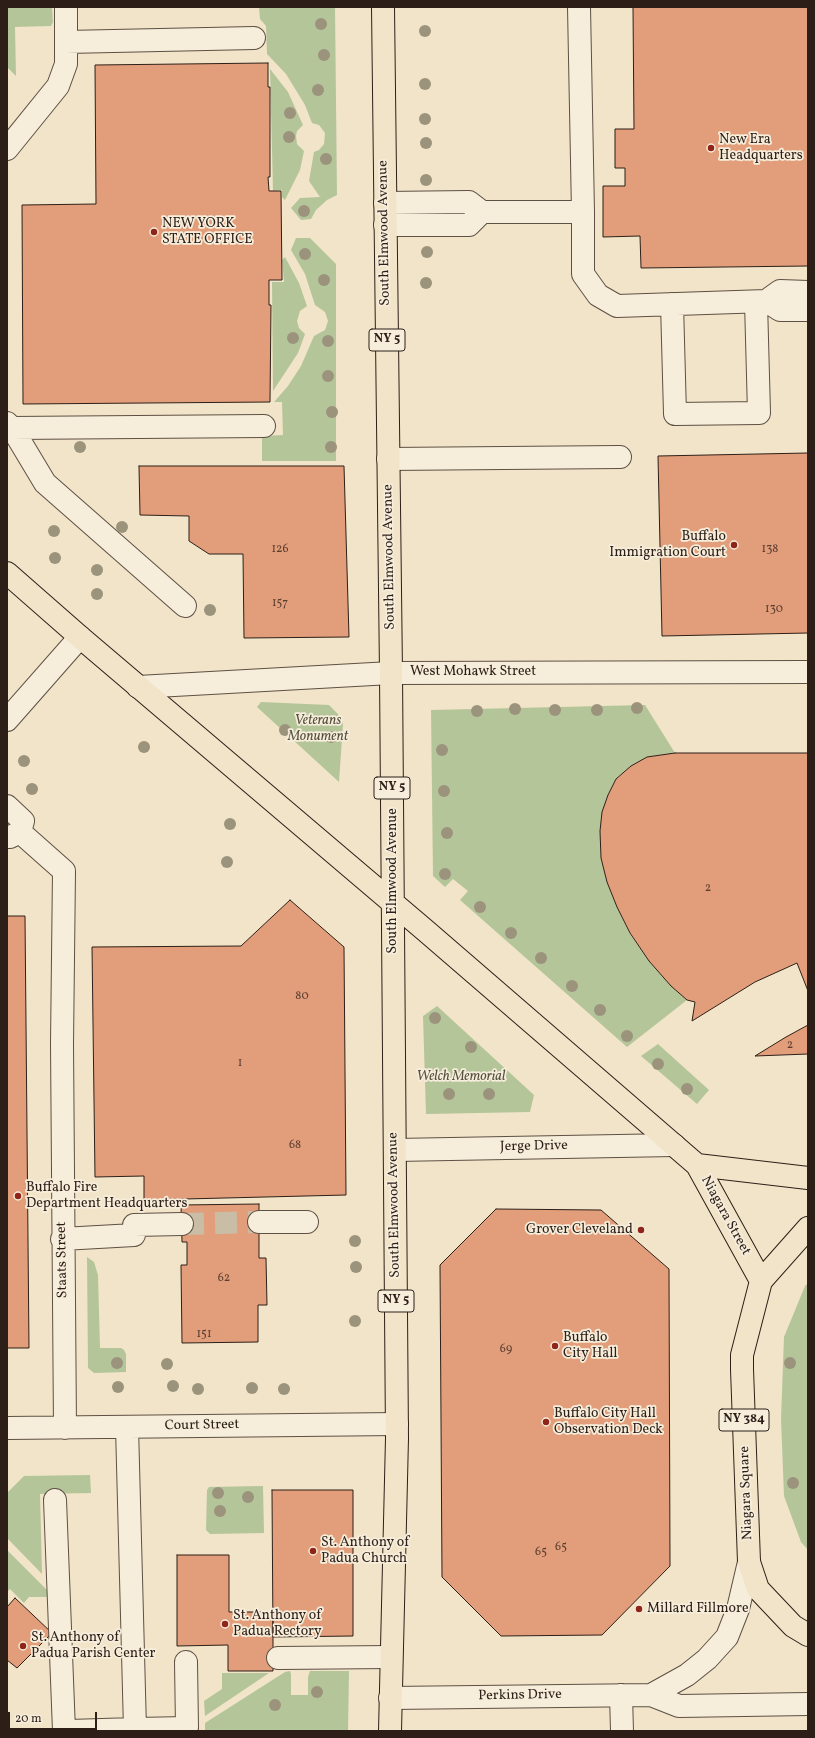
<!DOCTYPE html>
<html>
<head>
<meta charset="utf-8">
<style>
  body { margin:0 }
  #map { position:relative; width:815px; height:1738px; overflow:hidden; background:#f1e4c8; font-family:Vollkorn,serif }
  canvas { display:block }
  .frame { position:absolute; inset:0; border:8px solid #2d1f18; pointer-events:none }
  .scale { position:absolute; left:8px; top:1712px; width:89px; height:18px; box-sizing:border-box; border:2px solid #2d1f18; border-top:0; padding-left:5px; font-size:12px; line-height:14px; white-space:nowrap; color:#2d1f18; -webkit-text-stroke:3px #f6eddb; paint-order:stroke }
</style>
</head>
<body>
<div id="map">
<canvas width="815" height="1738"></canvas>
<div class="frame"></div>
<div class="scale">20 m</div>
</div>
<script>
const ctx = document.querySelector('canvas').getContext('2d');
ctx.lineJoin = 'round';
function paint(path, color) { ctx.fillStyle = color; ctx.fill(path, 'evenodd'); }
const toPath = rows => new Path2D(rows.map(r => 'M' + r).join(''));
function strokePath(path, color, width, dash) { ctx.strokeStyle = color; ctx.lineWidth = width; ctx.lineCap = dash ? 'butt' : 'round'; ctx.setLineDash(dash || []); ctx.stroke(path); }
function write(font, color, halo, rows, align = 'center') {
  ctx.font = font + ' Vollkorn,serif'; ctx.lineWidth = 3.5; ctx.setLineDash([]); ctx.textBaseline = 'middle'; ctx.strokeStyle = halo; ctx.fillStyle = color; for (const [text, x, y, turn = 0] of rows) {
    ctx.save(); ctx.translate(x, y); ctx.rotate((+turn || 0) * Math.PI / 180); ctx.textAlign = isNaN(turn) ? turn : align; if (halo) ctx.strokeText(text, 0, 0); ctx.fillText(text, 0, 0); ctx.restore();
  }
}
const green = toPath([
  [7,7,52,7,53,22,51,26,15,27,16,76,7,67],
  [259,7,335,7,337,195,327,200,316,210,311,219,301,220,291,208,300,198,320,197,309,181,314,152,319,150,324,144,325,133,319,125,312,123,305,105,286,74,267,54,266,26,260,19],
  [270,69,288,92,303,125,297,131,296,136,297,144,304,151,300,170,285,200,282,197,282,190,273,191],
  [296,238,310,238,336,264,336,461,262,461,262,436,283,435,282,402,274,402,288,386,301,366,314,336,325,330,328,321,325,312,315,305,305,274,291,250],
  [285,257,299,283,307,306,300,311,297,321,299,328,305,334,298,353,273,391,272,282,284,282,282,260],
  [261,702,329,705,338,714,343,724,339,782,257,707],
  [645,705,675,753,647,757,631,766,616,779,608,795,602,812,600,831,601,858,607,882,617,907,630,934,649,961,671,986,687,1000,627,1047,460,900,468,891,453,879,445,887,433,876,431,710],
  [437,1006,534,1095,530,1112,426,1114,423,1016],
  [658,1044,709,1090,697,1104,641,1056],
  [87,1257,94,1262,98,1275,100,1348,121,1348,124,1350,126,1354,126,1372,94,1373,88,1368],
  [808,1283,808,1550,801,1542,784,1496,781,1419,784,1337,805,1286],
  [90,1475,91,1493,40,1494,42,1574,7,1538,7,1493,24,1476],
  [263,1486,264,1533,210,1534,206,1530,207,1490,209,1487],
  [7,1550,50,1593,50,1597,29,1597,24,1603,10,1589,7,1592],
  [290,1671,291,1674,291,1695,308,1695,308,1677,310,1671,349,1671,348,1731,205,1731,205,1723,285,1672],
  [222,1673,269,1673,205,1716,204,1701,222,1689]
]);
const building = toPath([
  [633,7,808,7,808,266,641,268,640,236,603,237,603,186,625,186,625,168,615,168,615,129,634,129,633,7],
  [268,63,268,87,270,87,270,177,268,177,269,191,281,191,282,280,269,280,269,305,271,305,270,402,23,404,22,205,96,204,95,65,268,63],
  [808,453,808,633,662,636,658,456,808,453],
  [139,466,344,466,349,637,244,638,243,554,209,554,189,541,189,516,140,515,139,466],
  [675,753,808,753,808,991,797,963,755,982,692,1021,695,1002,687,1000,671,986,649,961,630,933,617,907,607,882,601,858,600,831,602,812,608,795,616,779,631,766,647,757,675,753],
  [290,900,344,947,346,1195,144,1200,144,1176,95,1177,92,947,241,946,290,900],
  [7,916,25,916,29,1348,7,1348,7,916],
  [808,1025,808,1054,755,1056,786,1037,808,1025],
  [259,1204,259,1258,266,1258,267,1305,258,1305,258,1342,182,1343,181,1265,187,1265,187,1242,182,1242,181,1205,259,1204],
  [496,1209,601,1210,669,1269,670,1566,602,1635,501,1636,442,1577,440,1265,496,1209],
  [272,1490,353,1490,353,1636,273,1637,272,1490],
  [177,1555,229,1555,229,1612,273,1612,273,1671,228,1671,228,1645,177,1646,177,1555],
  [15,1598,52,1633,17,1668,7,1660,7,1607,15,1598]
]);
const minorTunnel = toPath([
  [182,1224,259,1222]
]);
const minor = toPath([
  [579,7,583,212,583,274,598,295,617,306,766,301],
  [66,42,254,38],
  [7,149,58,86,66,64,66,7],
  [385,203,469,202,482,212,469,225,385,225],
  [482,212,583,212],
  [808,292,780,291,766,301,780,310,808,310],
  [672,304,675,414,759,413,756,302],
  [7,423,12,428,264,426],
  [12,428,45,483,185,606],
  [388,459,620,457],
  [138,687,391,673,808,672],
  [7,720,80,637],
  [7,806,23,821,20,832,10,837],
  [20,832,64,871,62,1044,65,1428],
  [395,1150,674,1145],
  [259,1222,307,1222],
  [134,1225,182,1224],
  [62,1239,134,1235],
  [7,1428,397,1424],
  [55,1500,64,1731],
  [278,1658,391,1657],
  [621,1695,622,1731],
  [651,1695,687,1675,707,1659,727,1637,738,1609,749,1562],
  [390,1698,651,1695,679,1706,808,1704],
  [135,1729,187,1728,186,1662],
  [69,1731,135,1729,127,1427]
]);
const major = toPath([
  [383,7,391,673,397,1438,390,1731],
  [7,573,80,637,426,931,697,1165,761,1281],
  [697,1165,808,1178],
  [808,1228,761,1281,742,1355,742,1369,749,1562,758,1589,793,1626,808,1635]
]);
const trees = [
  [321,24],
  [425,31],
  [324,55],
  [425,84],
  [318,90],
  [290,113],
  [425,119],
  [289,137],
  [426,143],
  [326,159],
  [426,180],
  [304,211],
  [427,252],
  [305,254],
  [324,280],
  [426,283],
  [293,338],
  [328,341],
  [328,376],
  [332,412],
  [80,447],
  [331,447],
  [122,527],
  [54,531],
  [55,558],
  [97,570],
  [97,594],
  [210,610],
  [637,708],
  [515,709],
  [555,710],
  [597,710],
  [477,711],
  [285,730],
  [331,737],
  [144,747],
  [442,750],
  [24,761],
  [32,789],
  [444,791],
  [230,824],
  [447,833],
  [227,862],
  [445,874],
  [480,907],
  [511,933],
  [541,958],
  [572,986],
  [600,1010],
  [435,1018],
  [627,1036],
  [471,1047],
  [658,1064],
  [687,1089],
  [449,1094],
  [489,1094],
  [355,1241],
  [356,1267],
  [355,1321],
  [117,1363],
  [790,1363],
  [167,1364],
  [173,1386],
  [118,1387],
  [252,1388],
  [198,1389],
  [284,1389],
  [793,1483],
  [218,1493],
  [248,1497],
  [220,1511],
  [317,1692],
  [275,1705]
];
const markers = [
  [711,148,4,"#8f2418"],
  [154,232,4,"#8f2418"],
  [734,545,4,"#8f2418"],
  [18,1196,4,"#8f2418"],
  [641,1230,4,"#8f2418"],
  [555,1346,4,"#8f2418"],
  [546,1422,4,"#8f2418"],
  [313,1551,4,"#8f2418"],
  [639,1609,4,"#8f2418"],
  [225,1624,4,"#8f2418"],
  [23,1646,4,"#8f2418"]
];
const numberNames = [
  ["126",280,550],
  ["138",770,550],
  ["157",280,604],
  ["130",774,610],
  ["2",708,889],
  ["80",302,997],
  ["2",790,1046],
  ["1",240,1064],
  ["68",295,1146],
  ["62",224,1279],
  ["151",204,1335],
  ["69",506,1350],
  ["65",561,1548],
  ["65",541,1553]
];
const shields = [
  [387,340,36],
  [392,788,36],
  [396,1301,36],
  [744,1420,50]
];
const shieldNames = [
  ["NY 5",387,340],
  ["NY 5",392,788],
  ["NY 5",396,1301],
  ["NY 384",744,1420]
];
const poiNames = [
  ["New Era",719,140],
  ["Headquarters",719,156],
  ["NEW YORK",162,224],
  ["STATE OFFICE",162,240],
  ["Buffalo",726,537,"right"],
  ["Immigration Court",726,553,"right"],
  ["Buffalo Fire",26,1188],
  ["Department Headquarters",26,1204],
  ["Grover Cleveland",633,1230,"right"],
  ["Buffalo",563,1338],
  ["City Hall",563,1354],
  ["Buffalo City Hall",554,1414],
  ["Observation Deck",554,1430],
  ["St. Anthony of",321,1543],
  ["Padua Church",321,1559],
  ["Millard Fillmore",647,1609],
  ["St. Anthony of",233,1616],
  ["Padua Rectory",233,1632],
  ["St. Anthony of",31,1638],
  ["Padua Parish Center",31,1654]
];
const streetNames = [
  ["South Elmwood Avenue",385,233,-91],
  ["South Elmwood Avenue",390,557,-91],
  ["West Mohawk Street",473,672],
  ["South Elmwood Avenue",393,881,-90],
  ["Jerge Drive",534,1147,-1],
  ["South Elmwood Avenue",395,1205,-91],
  ["Niagara Street",725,1216,61],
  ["Staats Street",63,1260,-91],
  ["Court Street",202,1426,-1],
  ["Niagara Square",747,1493,-92],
  ["Perkins Drive",520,1696,-1]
];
const parkNames = [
  ["Veterans",318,721],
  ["Monument",318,737],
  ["Welch Memorial",461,1077]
];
paint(green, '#b5c59a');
paint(building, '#e29d7a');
strokePath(building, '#2d1f18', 1);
strokePath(minorTunnel, '#cabda5', 22, [22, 11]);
strokePath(minor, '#5e5044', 24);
strokePath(major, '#2d1f18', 24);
strokePath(minor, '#f6eddb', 22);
strokePath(major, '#f1e4c8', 22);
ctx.fillStyle = '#9c937d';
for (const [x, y] of trees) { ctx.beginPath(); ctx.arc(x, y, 6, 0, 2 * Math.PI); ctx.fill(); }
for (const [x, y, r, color] of markers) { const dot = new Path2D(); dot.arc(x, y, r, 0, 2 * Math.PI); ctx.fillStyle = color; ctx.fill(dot); strokePath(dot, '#f6eddb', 1.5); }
write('12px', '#5a3e30', null, numberNames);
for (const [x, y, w] of shields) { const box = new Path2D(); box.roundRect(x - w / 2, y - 11, w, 22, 3); ctx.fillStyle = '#f6eddb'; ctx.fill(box); strokePath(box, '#2d1f18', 1); }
write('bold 13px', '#2d1f18', null, shieldNames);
write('14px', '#2d1f18', '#f6eddb', poiNames, 'left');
write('14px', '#2d1f18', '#f6eddb', streetNames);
write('italic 14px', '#56513f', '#f6eddb', parkNames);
</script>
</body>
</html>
